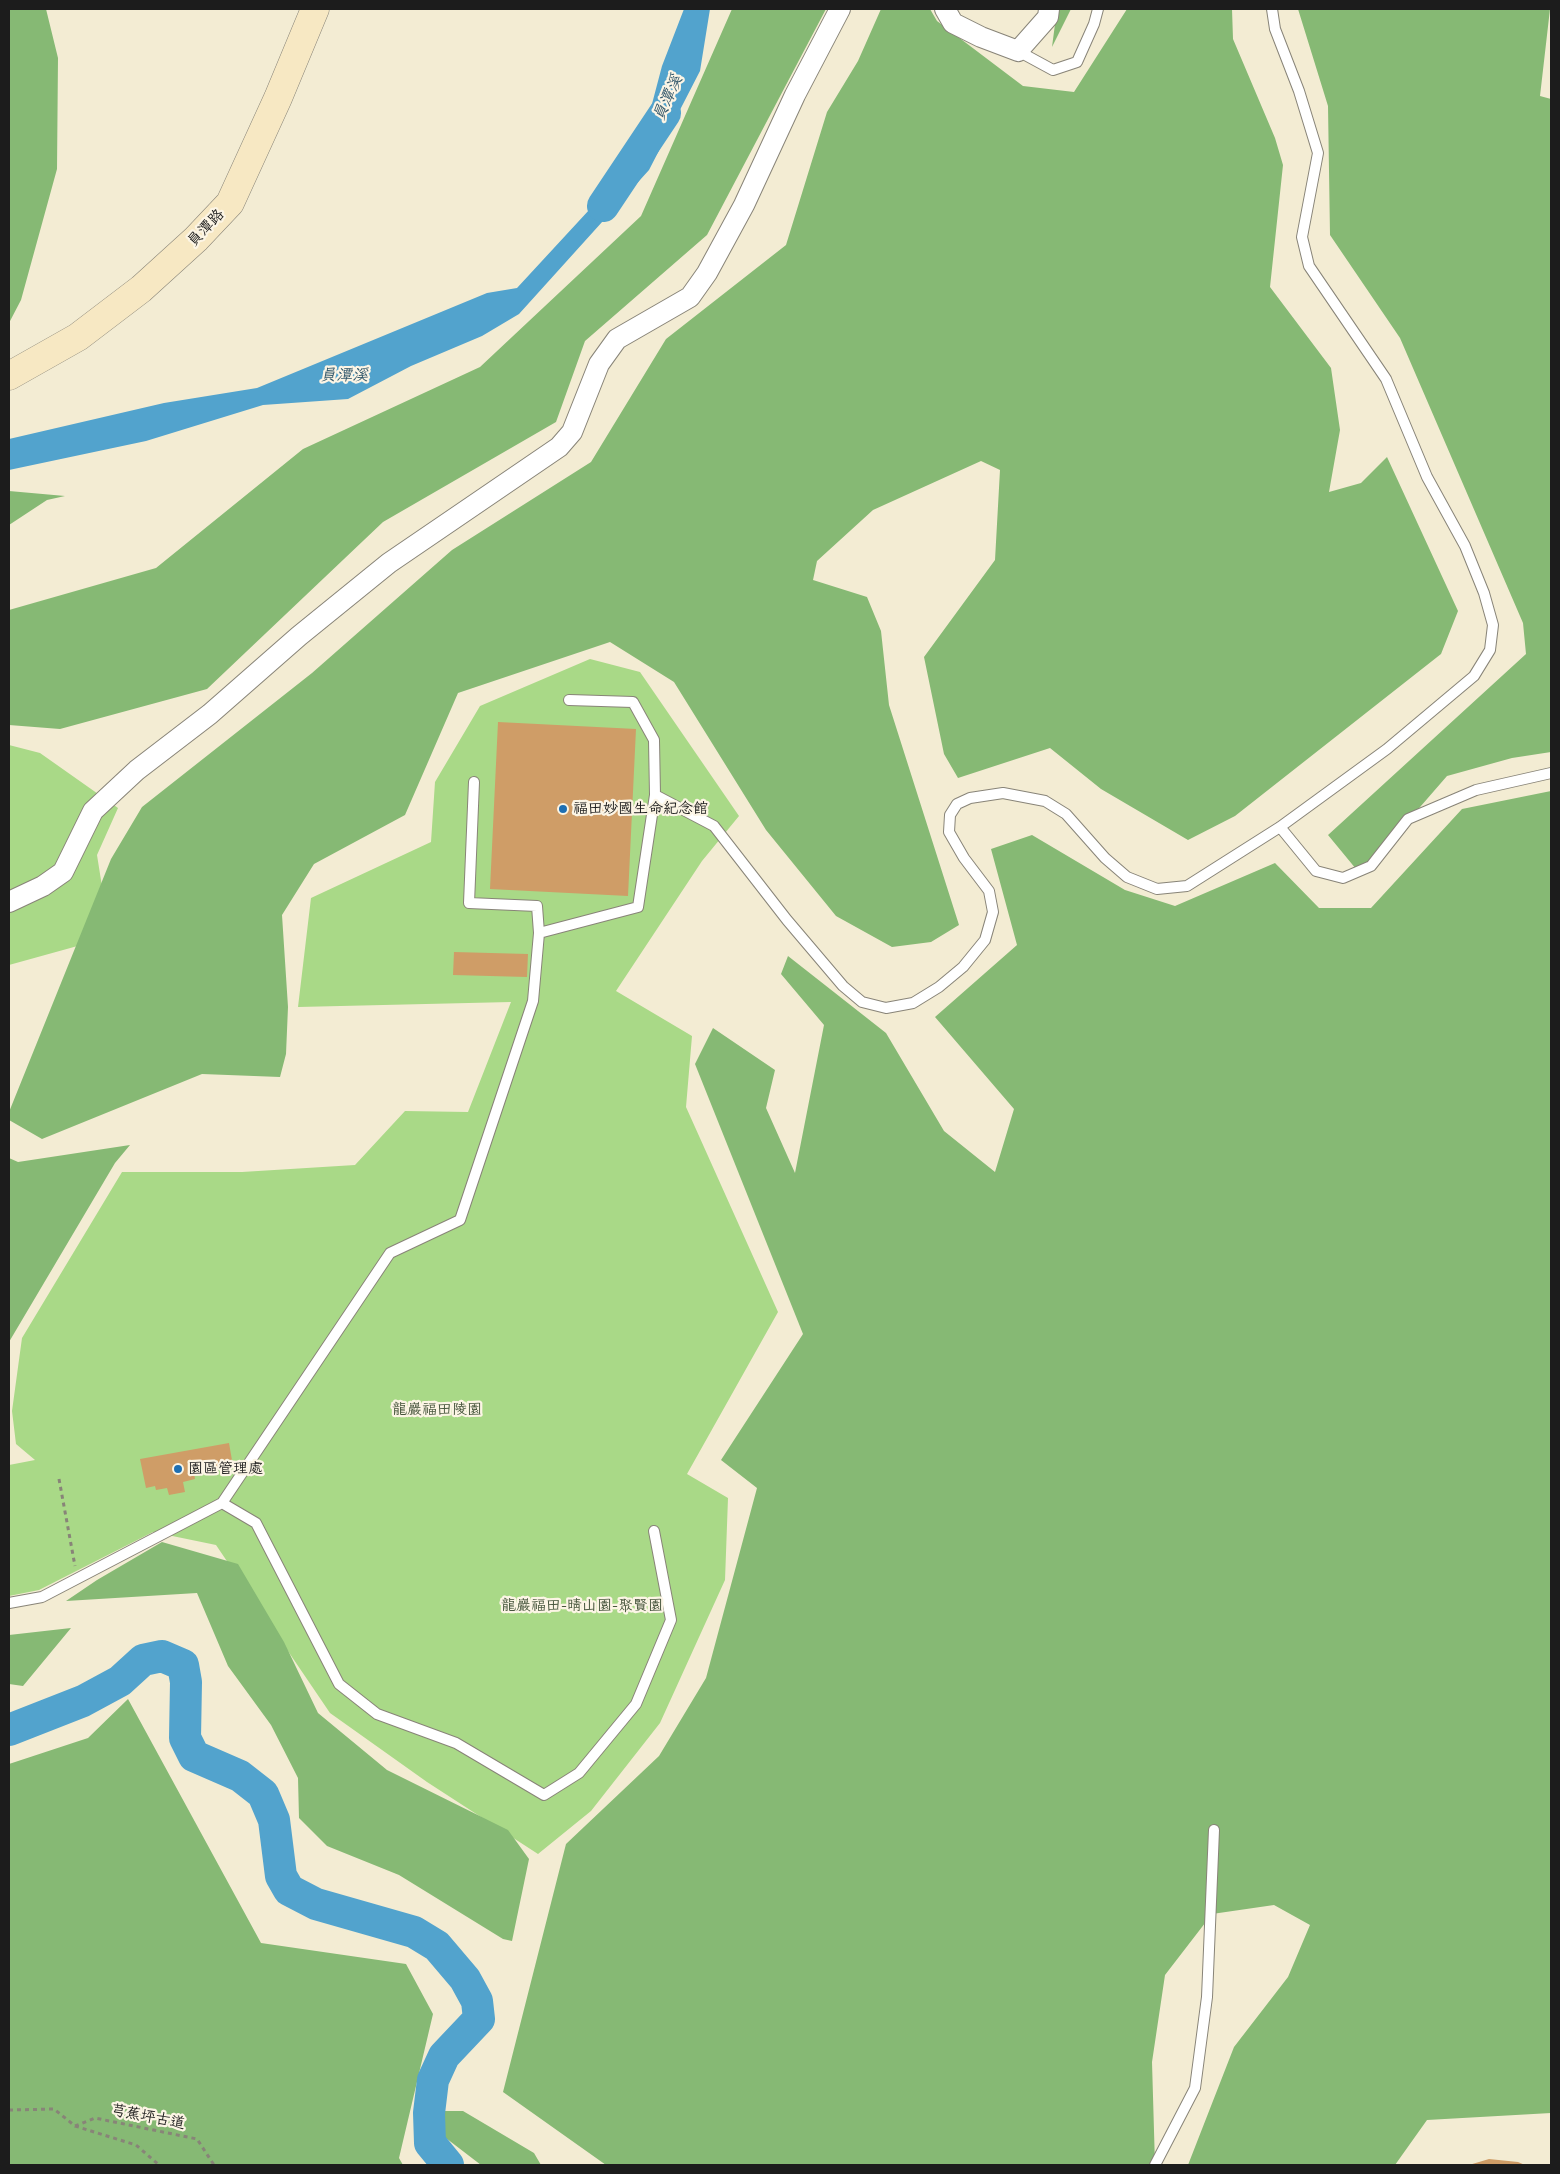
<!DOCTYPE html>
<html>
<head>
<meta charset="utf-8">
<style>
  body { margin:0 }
  #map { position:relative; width:1560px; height:2174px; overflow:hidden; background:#f3ecd3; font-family:"Comic Neue",sans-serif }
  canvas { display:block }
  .frame { position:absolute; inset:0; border:10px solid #1c1c1c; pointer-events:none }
</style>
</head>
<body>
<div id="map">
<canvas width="1560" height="2174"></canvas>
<div class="frame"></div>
</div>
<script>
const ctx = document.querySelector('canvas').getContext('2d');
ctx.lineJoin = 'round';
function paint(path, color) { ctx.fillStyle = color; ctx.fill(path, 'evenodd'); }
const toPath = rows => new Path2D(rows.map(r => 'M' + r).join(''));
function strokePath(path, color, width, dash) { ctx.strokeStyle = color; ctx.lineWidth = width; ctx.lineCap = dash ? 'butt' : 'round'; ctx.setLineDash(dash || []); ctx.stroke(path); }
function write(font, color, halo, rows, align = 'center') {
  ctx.font = font + ' "Comic Neue","LXGW WenKai TC",sans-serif'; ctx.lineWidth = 4.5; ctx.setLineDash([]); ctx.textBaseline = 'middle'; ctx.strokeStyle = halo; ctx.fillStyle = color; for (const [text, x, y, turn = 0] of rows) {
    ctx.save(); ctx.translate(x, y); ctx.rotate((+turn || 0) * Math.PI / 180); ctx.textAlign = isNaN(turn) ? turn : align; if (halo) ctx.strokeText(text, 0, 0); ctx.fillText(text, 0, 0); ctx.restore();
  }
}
const green = toPath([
  [590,659,640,672,739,816,702,861,616,991,692,1036,686,1107,778,1312,687,1474,728,1498,725,1580,660,1723,591,1811,538,1854,427,1782,330,1713,216,1545,153,1532,39,1590,9,1596,9,1465,35,1460,16,1444,12,1411,22,1338,122,1172,242,1172,355,1165,405,1111,468,1112,511,1002,298,1007,311,898,431,842,435,782,480,706],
  [9,745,40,753,118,808,97,855,110,937,9,965]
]);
const forest = toPath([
  [9,9,46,9,58,58,57,169,21,300,9,323],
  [732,9,826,9,707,235,585,341,556,422,383,522,207,689,60,729,9,725,9,610,156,568,303,449,480,367,641,216],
  [881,9,930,9,937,21,1023,86,1074,92,1127,9,1232,9,1233,39,1275,138,1283,165,1270,287,1331,368,1340,430,1329,492,1361,483,1387,457,1458,611,1441,654,1235,816,1188,840,1101,789,1050,748,958,778,944,754,924,657,995,560,1000,470,981,461,873,510,817,561,813,580,867,597,881,631,889,705,959,925,931,942,892,947,836,916,766,830,674,682,610,642,458,693,405,815,314,864,282,915,288,1007,286,1054,280,1077,202,1074,42,1139,9,1120,9,1112,111,859,142,807,312,673,452,550,591,462,666,339,786,245,827,112,858,61],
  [1057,9,1071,9,1052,47],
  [1298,9,1550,9,1540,96,1551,99,1551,752,1512,758,1447,776,1361,875,1328,835,1526,654,1523,623,1400,338,1330,235,1328,106],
  [9,491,65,496,47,500,9,525],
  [1551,791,1551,2113,1427,2120,1395,2165,1188,2165,1234,2047,1288,1977,1310,1925,1274,1905,1212,1914,1165,1975,1152,2062,1155,2165,606,2165,503,2092,566,1844,659,1756,706,1678,757,1488,721,1460,803,1334,695,1064,713,1028,775,1070,766,1108,795,1173,824,1025,781,974,788,956,886,1033,944,1131,995,1172,1014,1109,935,1017,1017,945,991,849,1032,835,1125,890,1175,906,1275,863,1319,908,1371,908,1462,809],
  [130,1145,115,1163,9,1342,9,1158,18,1162],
  [162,1542,238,1564,284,1642,318,1713,387,1770,508,1830,529,1859,512,1941,503,1939,399,1875,327,1846,299,1818,298,1778,271,1725,228,1666,197,1593,66,1601,97,1580],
  [71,1628,23,1686,9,1684,9,1635],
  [128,1699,261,1943,406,1964,433,2014,399,2158,403,2165,9,2165,9,1764,88,1738],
  [443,2111,463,2111,534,2153,541,2165,481,2165,438,2132]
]);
const water = toPath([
  [684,9,710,9,700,71,649,170,519,314,482,336,411,366,348,399,263,405,146,441,9,470,9,439,164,403,257,388,487,293,517,288,638,157,662,66]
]);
const river = toPath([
  [603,206,665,113],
  [9,1730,83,1701,120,1681,143,1660,162,1656,183,1665,186,1682,185,1738,194,1756,240,1776,263,1794,274,1820,281,1876,289,1890,316,1904,414,1932,437,1946,465,1979,477,2001,479,2019,444,2056,433,2080,429,2113,430,2143,448,2165]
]);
const building = toPath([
  [498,722,636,729,628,896,490,889],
  [454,952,528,954,527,977,453,975],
  [229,1443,233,1466,194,1473,195,1479,183,1482,185,1492,169,1495,167,1488,156,1490,155,1486,146,1488,140,1459],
  [1489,2159,1518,2162,1525,2165,1469,2165]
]);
const path = toPath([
  [59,1479,75,1566],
  [9,2110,54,2109,75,2126,95,2118,197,2139,214,2165],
  [75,2126,136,2145,159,2165]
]);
const lane = toPath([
  [1018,51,1053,70,1077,62,1094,24,1098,9],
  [474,782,469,903,537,906,539,933],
  [655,795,714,826,787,920,843,986,862,1002,886,1008,913,1003,939,987,963,967,985,940,993,912,989,891,964,858,949,832,950,815,957,804,970,798,1003,793,1045,801,1066,814,1105,858,1127,877,1157,889,1187,886,1280,827,1387,749,1474,676,1490,650,1493,625,1484,593,1465,546,1427,477,1386,379,1309,266,1302,237,1318,153,1299,91,1275,29,1272,9],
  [1280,827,1316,871,1343,878,1371,866,1408,819,1476,790,1551,773],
  [222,1503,256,1523,339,1684,377,1714,456,1743,544,1795,579,1773,636,1704,671,1620,654,1531],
  [9,1603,42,1597,222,1503,390,1253,460,1220,533,1001,539,933,638,907,655,795,654,740,633,702,569,700],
  [1155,2165,1195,2088,1207,1997,1214,1830]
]);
const street = toPath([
  [945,9,953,23,981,37,1018,51,1048,17,1049,9],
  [9,902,43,886,63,872,93,811,137,770,210,714,299,636,389,563,559,447,572,432,599,364,617,339,690,297,707,273,744,205,795,95,840,9]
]);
const secondary = toPath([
  [9,376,78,337,141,289,196,239,230,203,278,98,315,9]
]);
const markers = [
  [563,809,5,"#1f6fb2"],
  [178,1469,5,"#1f6fb2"]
];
const streetNames = [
  ["員潭路",206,228,-46],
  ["芎蕉坪古道",148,2117,11]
];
const poiNames = [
  ["福田妙國生命紀念館",573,809],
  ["園區管理處",188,1469]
];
const parkNames = [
  ["龍巖福田陵園",437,1410],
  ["龍巖福田-晴山園-聚賢園",582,1606]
];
const waterNames = [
  ["員潭溪",668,98,-66],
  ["員潭溪",344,375]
];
paint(green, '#a9d987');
paint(forest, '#86b974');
paint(water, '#52a3cd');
strokePath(river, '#52a3cd', 32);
paint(building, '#cf9d67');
strokePath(lane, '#888478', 12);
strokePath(street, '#888478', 22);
strokePath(secondary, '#888478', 29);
strokePath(path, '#888478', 3, [4, 4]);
strokePath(lane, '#fff', 10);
strokePath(street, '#fff', 20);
strokePath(secondary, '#f7e8c3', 28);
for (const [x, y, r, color] of markers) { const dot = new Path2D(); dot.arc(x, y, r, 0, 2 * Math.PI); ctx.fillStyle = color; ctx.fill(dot); strokePath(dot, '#fcf5e5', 2); }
write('15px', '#1c1c1c', '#fcf5e5', streetNames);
write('15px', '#1c1c1c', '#fcf5e5', poiNames, 'left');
write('15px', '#46553c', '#fcf5e5', parkNames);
write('italic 16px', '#34596c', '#fcf5e5', waterNames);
</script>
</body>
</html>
